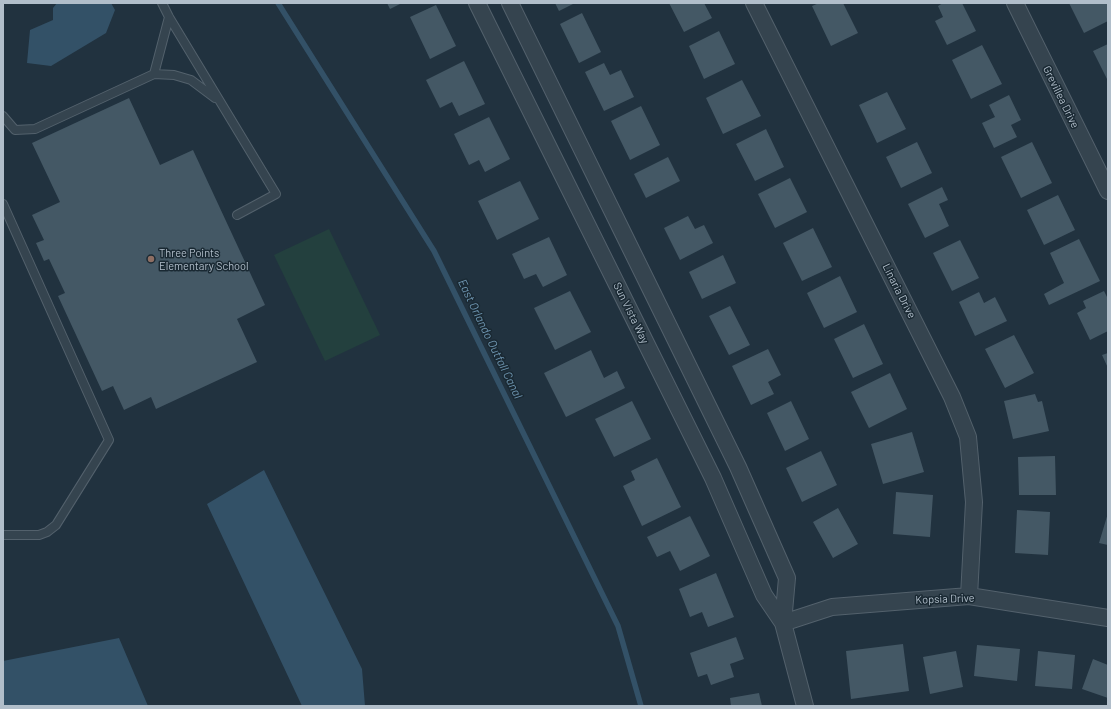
<!DOCTYPE html>
<html>
<head>
<meta charset="utf-8">
<style>
  body { margin:0 }
  #map { position:relative; width:1111px; height:709px; overflow:hidden; background:#21323f; font-family:Barlow,sans-serif }
  canvas { display:block }
  .frame { position:absolute; inset:0; border:4px solid #b1beca; pointer-events:none }
</style>
</head>
<body>
<div id="map">
<canvas width="1111" height="709"></canvas>
<div class="frame"></div>
</div>
<script>
const ctx = document.querySelector('canvas').getContext('2d');
ctx.lineJoin = 'round';
function paint(path, color) { ctx.fillStyle = color; ctx.fill(path, 'evenodd'); }
const toPath = rows => new Path2D(rows.map(r => 'M' + r).join(''));
function strokePath(path, color, width, dash) { ctx.strokeStyle = color; ctx.lineWidth = width; ctx.lineCap = dash ? 'butt' : 'round'; ctx.setLineDash(dash || []); ctx.stroke(path); }
function write(font, color, halo, rows, align = 'center') {
  ctx.font = font + ' Barlow,sans-serif'; ctx.lineWidth = 3; ctx.setLineDash([]); ctx.textBaseline = 'middle'; ctx.strokeStyle = halo; ctx.fillStyle = color; for (const [text, x, y, turn = 0] of rows) {
    ctx.save(); ctx.translate(x, y); ctx.rotate((+turn || 0) * Math.PI / 180); ctx.textAlign = isNaN(turn) ? turn : align; if (halo) ctx.strokeText(text, 0, 0); ctx.fillText(text, 0, 0); ctx.restore();
  }
}
const green = toPath([
  [329,229,380,335,325,361,274,255]
]);
const water = toPath([
  [57,3,111,3,115,10,106,33,51,66,27,63,30,30,53,20,53,8],
  [264,470,362,669,365,706,302,706,207,504],
  [119,638,148,706,3,706,3,661]
]);
const stream = toPath([
  [278,3,434,251,618,626,641,706]
]);
const building = toPath([
  [387,3,402,3,390,9],
  [555,3,575,3,559,11],
  [669,3,704,3,712,18,684,32],
  [819,3,843,3,858,33,831,46,812,6],
  [943,3,962,3,976,31,947,45,935,21,943,17,938,6],
  [1069,3,1108,3,1108,21,1084,33],
  [436,5,456,46,430,59,410,17],
  [582,13,601,52,579,63,560,24],
  [719,31,735,64,704,79,689,46],
  [1108,44,1108,81,1093,51],
  [982,45,1002,84,971,99,952,60],
  [464,61,485,104,459,116,452,102,440,108,426,80],
  [604,63,610,75,621,70,634,97,604,111,585,72],
  [742,80,761,116,723,134,706,98],
  [887,92,906,129,877,143,859,105],
  [1009,95,1021,120,1011,125,1017,137,994,148,982,123,995,117,989,105],
  [129,98,160,165,193,150,265,305,237,319,257,362,156,409,151,397,124,410,113,386,102,391,58,296,65,293,49,259,44,261,36,243,44,240,32,215,60,202,32,143],
  [641,106,660,145,630,160,611,121],
  [489,117,510,159,485,172,479,160,469,165,454,134],
  [766,129,784,167,755,181,736,144],
  [917,142,932,173,901,188,886,157],
  [1032,142,1052,183,1021,198,1001,157],
  [668,157,680,181,646,198,634,174],
  [790,178,807,212,775,228,758,194],
  [520,181,539,219,497,240,478,201],
  [942,187,948,200,939,204,949,226,925,238,908,204],
  [1058,195,1075,230,1044,245,1027,210],
  [688,216,695,229,704,225,713,243,680,260,664,228],
  [813,228,832,267,802,281,783,243],
  [549,237,567,275,543,287,536,274,524,279,512,254],
  [1079,239,1100,281,1049,305,1044,294,1064,283,1050,253],
  [960,240,979,278,952,291,933,253],
  [723,255,736,283,702,299,689,272],
  [840,276,857,312,824,328,807,293],
  [570,291,591,332,555,350,534,308],
  [1104,291,1108,299,1108,331,1090,340,1077,313,1086,308,1083,301],
  [979,292,984,303,995,297,1007,321,975,336,959,302],
  [730,306,750,345,729,355,709,316],
  [864,324,883,364,853,378,834,339],
  [1014,335,1034,373,1005,388,985,349],
  [768,349,781,375,768,382,774,394,751,405,732,366],
  [591,350,604,378,617,371,625,388,566,417,544,373],
  [1108,353,1108,368,1102,355],
  [890,373,907,409,869,428,851,392],
  [1035,394,1038,402,1042,401,1049,431,1013,439,1004,401],
  [632,401,651,439,614,457,595,419],
  [791,401,809,439,785,451,767,413],
  [912,432,924,472,883,484,871,444],
  [821,451,837,485,802,502,786,468],
  [1055,456,1056,495,1019,495,1018,457],
  [657,458,681,507,642,526,623,486,635,480,631,471],
  [896,492,933,495,930,537,893,534],
  [838,508,858,544,833,558,813,522],
  [1017,510,1050,512,1048,555,1015,553],
  [1108,513,1108,545,1099,543],
  [690,516,710,556,680,571,670,551,657,557,647,537],
  [716,573,734,617,708,627,702,612,690,617,679,589],
  [736,637,744,659,730,664,734,677,711,685,707,674,698,677,690,653],
  [903,644,909,691,851,699,846,651],
  [977,645,1020,649,1017,681,974,676],
  [956,651,963,687,930,694,923,657],
  [1038,651,1075,655,1072,689,1035,686],
  [1093,659,1108,665,1108,698,1082,689],
  [759,693,762,706,731,706,730,698]
]);
const lane = toPath([
  [162,3,169,17,276,194,237,215],
  [154,74,174,75,191,80,215,98],
  [3,116,15,130,35,129,154,74,169,17],
  [3,204,109,440,56,525,47,532,39,535,3,535]
]);
const street = toPath([
  [477,3,713,478,764,595,783,623,805,706],
  [510,3,738,467,787,578,783,623],
  [754,3,952,397,968,437,974,502,969,596],
  [1015,3,1108,191],
  [783,623,832,607,969,596,1108,618]
]);
const markers = [
  [151,259,4,"#8d6e63"]
];
const streetNames = [
  ["Grevillea Drive",1061,97,64],
  ["Linaria Drive",899,291,63],
  ["Sun Vista Way",631,313,64],
  ["Kopsia Drive",945,599,-2]
];
const poiNames = [
  ["Three Points",159,253],
  ["Elementary School",159,266]
];
const waterNames = [
  ["East Orlando Outfall Canal",490,339,64]
];
paint(green, '#23403e');
paint(water, '#335167');
strokePath(stream, '#335167', 5.5);
paint(building, '#445865');
strokePath(lane, '#53616c', 10);
strokePath(street, '#53616c', 18);
strokePath(lane, '#35444f', 8);
strokePath(street, '#35444f', 16);
for (const [x, y, r, color] of markers) { const dot = new Path2D(); dot.arc(x, y, r, 0, 2 * Math.PI); ctx.fillStyle = color; ctx.fill(dot); strokePath(dot, '#1a2933', 1.5); }
write('11px', '#b1beca', '#1a2933', streetNames);
write('11px', '#b1beca', '#1a2933', poiNames, 'left');
write('italic 12px', '#6e95b0', '#1a2933', waterNames);
</script>
</body>
</html>
